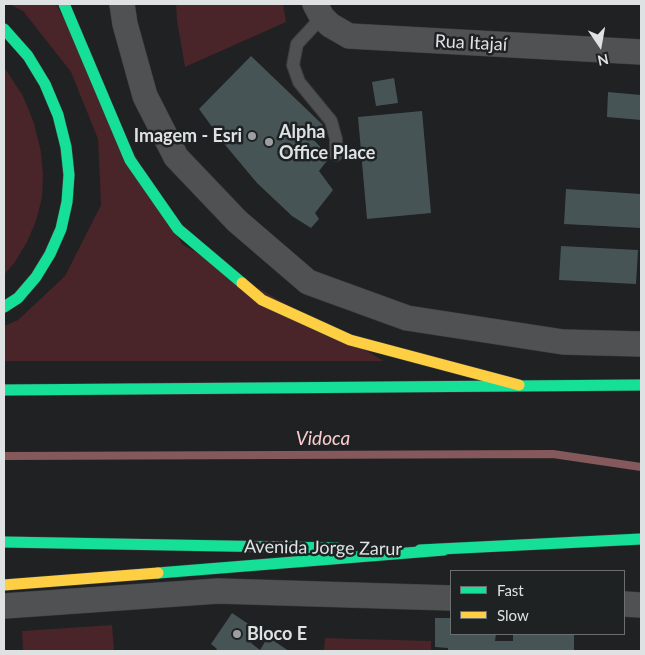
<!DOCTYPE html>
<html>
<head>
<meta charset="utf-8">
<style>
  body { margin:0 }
  #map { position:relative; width:645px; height:655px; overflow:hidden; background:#1f2122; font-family:Lato,sans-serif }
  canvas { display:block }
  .frame { position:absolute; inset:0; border:5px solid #dfe2e3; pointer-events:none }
  .legend { position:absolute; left:450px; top:570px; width:175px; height:65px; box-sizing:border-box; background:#1e2223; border:1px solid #6b6f70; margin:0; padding:6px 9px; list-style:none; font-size:15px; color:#dfe2e3 }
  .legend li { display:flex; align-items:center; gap:10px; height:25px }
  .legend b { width:25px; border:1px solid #6b6f70 }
  .north { position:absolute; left:575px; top:20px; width:50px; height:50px; -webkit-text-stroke:4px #1e2223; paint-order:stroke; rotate:168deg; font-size:14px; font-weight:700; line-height:20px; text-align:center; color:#dfe2e3 }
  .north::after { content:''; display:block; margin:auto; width:18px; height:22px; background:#dfe2e3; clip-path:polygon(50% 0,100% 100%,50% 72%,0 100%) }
</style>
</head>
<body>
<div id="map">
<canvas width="645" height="655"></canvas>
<div class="frame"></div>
<ul class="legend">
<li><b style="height:6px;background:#16e098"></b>Fast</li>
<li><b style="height:6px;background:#ffcf43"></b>Slow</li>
</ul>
<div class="north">N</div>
</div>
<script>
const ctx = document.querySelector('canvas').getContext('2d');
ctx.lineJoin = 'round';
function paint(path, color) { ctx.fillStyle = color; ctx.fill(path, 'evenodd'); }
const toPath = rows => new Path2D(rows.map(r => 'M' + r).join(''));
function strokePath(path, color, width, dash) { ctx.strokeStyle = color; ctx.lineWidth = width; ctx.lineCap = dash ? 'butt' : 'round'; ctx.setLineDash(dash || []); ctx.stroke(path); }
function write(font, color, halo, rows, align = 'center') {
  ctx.font = font + ' Lato,sans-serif'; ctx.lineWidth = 5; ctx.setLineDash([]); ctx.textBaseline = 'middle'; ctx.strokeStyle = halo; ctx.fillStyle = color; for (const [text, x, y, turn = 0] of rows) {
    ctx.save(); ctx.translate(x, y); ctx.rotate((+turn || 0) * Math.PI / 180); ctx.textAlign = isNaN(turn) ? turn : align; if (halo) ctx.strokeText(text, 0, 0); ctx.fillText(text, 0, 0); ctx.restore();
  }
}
const green = toPath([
  [9,4,56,4,182,244,384,361,4,361,4,326,18,320,65,276,101,205,98,139,71,72,23,11],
  [176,4,283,4,286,22,185,67,177,21],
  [4,67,23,96,34,123,41,152,43,175,42,198,36,221,27,242,15,262,4,275],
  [112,625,114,651,23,651,22,631],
  [325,638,431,641,431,651,324,651]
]);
const stream = toPath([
  [4,456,553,454,641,467]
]);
const building = toPath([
  [251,56,323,125,311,137,330,157,319,171,333,190,315,213,319,219,311,228,292,216,257,183,226,146,199,109],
  [394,78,398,103,376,106,372,82],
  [608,92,641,95,641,120,607,117],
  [422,111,431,213,367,219,358,117],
  [566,189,641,194,641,228,564,224],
  [561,246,638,250,636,284,559,280],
  [232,613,259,631,251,643,260,650,268,637,289,651,216,651,217,649,211,644],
  [435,618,451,618,451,634,496,634,495,641,513,641,513,634,574,634,574,651,448,651,448,648,435,647]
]);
const lane = toPath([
  [322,17,297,44,293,65,299,82,331,121,336,139,336,155]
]);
const street = toPath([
  [122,4,125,24,145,96,176,157,237,221,308,282,407,318,563,342,641,344],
  [315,4,322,17,330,25,349,36,641,52],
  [624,604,641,605],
  [4,606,218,591,451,598]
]);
const fast = toPath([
  [64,4,130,160,178,229,242,283],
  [4,29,28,56,45,84,58,115,66,147,69,175,67,202,61,229,50,254,36,277,18,298,4,307],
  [4,390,641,385],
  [4,542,337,548],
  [420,550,641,539],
  [158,573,444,550]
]);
const slow = toPath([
  [242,283,262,300,350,340,519,385],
  [4,585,158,573]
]);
const markers = [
  [252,136,5,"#9c9e9f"],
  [269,142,5,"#9c9e9f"],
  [237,634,5,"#9c9e9f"]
];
const streetNames = [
  ["Rua Itajaí",471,43,3],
  ["Avenida Jorge Zarur",323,548,1]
];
const poiNames = [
  ["Alpha",279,132],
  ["Office Place",279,153],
  ["Imagem - Esri",242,136,"right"],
  ["Bloco E",247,634]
];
const waterNames = [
  ["Vidoca",323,439]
];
paint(green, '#492428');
strokePath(stream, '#85595b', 8);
paint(building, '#475456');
strokePath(lane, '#3c3e3e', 14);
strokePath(street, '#3c3e3e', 26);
strokePath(fast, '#3c3e3e', 12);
strokePath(slow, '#3c3e3e', 12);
strokePath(lane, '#4f5152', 12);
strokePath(street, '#4f5152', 25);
strokePath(fast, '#16e098', 11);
strokePath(slow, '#ffcf43', 11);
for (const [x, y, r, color] of markers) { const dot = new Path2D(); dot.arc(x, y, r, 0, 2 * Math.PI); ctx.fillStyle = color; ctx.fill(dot); strokePath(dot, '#1e2223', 2); }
write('18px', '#dfe2e3', '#1e2223', streetNames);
write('bold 18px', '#dfe2e3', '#1e2223', poiNames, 'left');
write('italic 19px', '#fccbcd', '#1e2223', waterNames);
</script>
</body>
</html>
